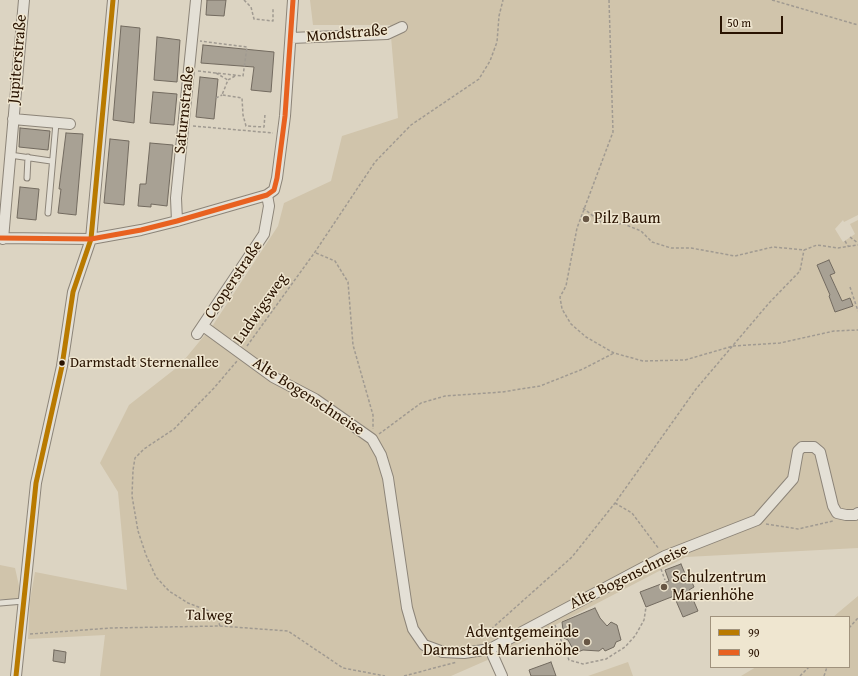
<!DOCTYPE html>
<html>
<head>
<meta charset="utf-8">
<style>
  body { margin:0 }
  #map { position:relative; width:858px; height:676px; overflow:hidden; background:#dcd4c2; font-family:"Gentium Book Plus",serif }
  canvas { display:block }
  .legend { position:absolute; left:710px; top:616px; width:140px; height:52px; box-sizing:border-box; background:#efe6d0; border:1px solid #a0927d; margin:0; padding:5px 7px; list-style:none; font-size:12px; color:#291301 }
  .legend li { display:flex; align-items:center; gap:8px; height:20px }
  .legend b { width:20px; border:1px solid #a0927d }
  .scale { position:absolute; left:720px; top:16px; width:63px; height:18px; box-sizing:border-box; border:2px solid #291301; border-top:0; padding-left:5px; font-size:12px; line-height:14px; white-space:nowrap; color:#291301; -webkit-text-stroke:3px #efe6d0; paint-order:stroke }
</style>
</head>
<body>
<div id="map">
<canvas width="858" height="676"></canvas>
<ul class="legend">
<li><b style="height:5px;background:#b97a00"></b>99</li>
<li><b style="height:5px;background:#e86120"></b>90</li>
</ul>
<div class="scale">50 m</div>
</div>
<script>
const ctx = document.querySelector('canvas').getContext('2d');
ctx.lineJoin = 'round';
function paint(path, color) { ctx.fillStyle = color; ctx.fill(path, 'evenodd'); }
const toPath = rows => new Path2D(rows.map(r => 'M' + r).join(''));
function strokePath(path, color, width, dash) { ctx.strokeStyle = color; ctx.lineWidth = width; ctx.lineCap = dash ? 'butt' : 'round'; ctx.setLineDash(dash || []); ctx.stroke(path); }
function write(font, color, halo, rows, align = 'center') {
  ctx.font = font + ' "Gentium Book Plus",serif'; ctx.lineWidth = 3; ctx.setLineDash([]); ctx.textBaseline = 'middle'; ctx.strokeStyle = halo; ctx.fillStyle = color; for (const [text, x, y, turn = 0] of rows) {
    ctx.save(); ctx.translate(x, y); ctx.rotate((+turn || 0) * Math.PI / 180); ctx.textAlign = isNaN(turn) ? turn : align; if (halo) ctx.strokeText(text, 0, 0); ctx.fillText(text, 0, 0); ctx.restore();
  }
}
const green = toPath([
  [310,0,858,0,858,215,844,222,843,220,835,229,843,242,855,234,850,224,858,220,858,548,686,557,492,658,451,676,100,676,105,635,28,639,30,600,35,572,127,590,118,492,100,463,129,405,180,365,213,325,278,226,284,203,331,181,342,136,398,118,390,25,313,25],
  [829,260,835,273,830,275,838,291,837,303,850,298,853,306,835,312,829,296,830,295,817,265],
  [0,565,15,568,22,599,0,599],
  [858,596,858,676,741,676,756,667,849,667,849,617,833,617],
  [628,662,633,676,588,676]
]);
const building = toPath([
  [207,0,226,0,224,16,206,15,207,0],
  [121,26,140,28,134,123,113,120,121,26],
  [157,37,180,40,177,82,154,80,157,37],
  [203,45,274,52,271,92,251,90,254,67,201,63,203,45],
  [200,77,218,79,214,119,196,117,200,77],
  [153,92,177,94,174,125,150,123,153,92],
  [20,128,50,131,48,150,19,147,20,128],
  [66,133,83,134,76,215,58,213,61,189,59,189,66,133],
  [110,139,129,141,124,205,104,203,110,139],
  [150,143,173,145,167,206,151,204,151,207,138,206,140,184,146,184,150,143],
  [20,187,39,189,36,220,17,218,20,187],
  [829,260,835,273,830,275,842,301,850,298,853,306,835,312,829,296,830,295,817,265,829,260],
  [681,564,686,576,689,575,694,587,689,590,698,611,683,617,674,596,646,607,640,592,669,581,665,570,681,564],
  [595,608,600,618,607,626,611,622,617,625,621,640,616,642,614,647,605,651,603,648,599,651,583,650,575,653,568,640,564,638,562,622,595,608],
  [54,650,66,652,65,663,53,661,54,650],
  [551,662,556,676,531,676,529,670,551,662]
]);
const path = toPath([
  [244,0,251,7,254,19,273,21,273,9],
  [609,0,613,132,577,228,566,286,560,297,562,309,571,324,586,337,614,353,643,361,685,360,733,346,780,343,834,331,858,330],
  [772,0,858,25],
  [198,71,243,76,247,47,200,41],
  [216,73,228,80],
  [235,76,228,80,222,95,242,98,243,115,246,126,264,127,265,114],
  [216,98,222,95],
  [193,126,273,133],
  [583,208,602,223,624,224,641,231,652,242,671,248,691,248,735,256,773,247,804,250,817,245,838,248,858,245],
  [850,237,858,243],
  [845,241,848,246],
  [316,253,335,261,348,282,353,345,373,415,373,429],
  [850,287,858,311],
  [247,346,315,252,375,162,411,125,479,79,490,61,497,42,499,16,503,0],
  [379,434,421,403,445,396,502,392,540,386,583,369,614,353],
  [615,503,632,513,659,549],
  [766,524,798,529,833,521],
  [661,569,665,580],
  [555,625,569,660,583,664,606,659,625,647,635,636,644,620,646,607],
  [220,626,217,617,209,611,188,603,169,591,156,577,146,555,138,531,132,496,133,470,135,458,144,449,174,429,214,388,237,361],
  [849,628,858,618],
  [30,634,110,628,220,626,288,631,343,668,385,676],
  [489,638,489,631,572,557,615,503,696,389,769,303,800,271,804,250],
  [404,676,457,662],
  [800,676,809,667],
  [824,676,827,667]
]);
const service = toPath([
  [10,155,51,161],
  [27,178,28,157],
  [48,213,56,123],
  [0,603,24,601]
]);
const minor = toPath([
  [291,38,387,34,402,27],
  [13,119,70,124],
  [177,221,176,198,196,0],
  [0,238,91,239,141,230,177,221,267,195,274,190,277,178,285,116,293,0],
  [3,239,24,0],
  [203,326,273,377,315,399,372,439,381,455,388,478,407,608,413,629,424,645,443,652,464,653,490,649,665,556,757,520,793,479,798,451,802,447,814,447,820,452,833,506,837,513,846,515,855,515,858,513],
  [197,334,264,234,269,206,267,195],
  [490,649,502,676],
  [16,676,36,483,62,366,73,292,91,239,113,0]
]);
const bus1 = toPath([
  [16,676,36,483,62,366,73,292,91,239,113,0]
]);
const bus2 = toPath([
  [0,238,91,239,141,230,177,221,267,195,274,190,277,178,285,116,293,0]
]);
const markers = [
  [586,219,4,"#685745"],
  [62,363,3.5,"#291301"],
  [664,587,4,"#685745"],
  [587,642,4,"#685745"]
];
const busNames = [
  ["Darmstadt Sternenallee",70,363]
];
const streetNames = [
  ["Mondstraße",347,34,-5],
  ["Jupiterstraße",18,59,-85],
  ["Saturnstraße",185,110,-84],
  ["Cooperstraße",234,280,-56],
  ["Ludwigsweg",261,309,-55],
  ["Alte Bogenschneise",308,397,33],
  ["Alte Bogenschneise",629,577,-26],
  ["Talweg",209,616,1]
];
const poiNames = [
  ["Pilz Baum",594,219],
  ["Schulzentrum",672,578],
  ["Marienhöhe",672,596],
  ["Adventgemeinde",579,633,"right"],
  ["Darmstadt Marienhöhe",579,651,"right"]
];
paint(green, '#d0c4ab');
paint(building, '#a8a194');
strokePath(building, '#726a5f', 1);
strokePath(service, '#8c8478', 7);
strokePath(minor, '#8c8478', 12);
strokePath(path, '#a09a91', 1.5, [3, 2]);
strokePath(service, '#e4e0d6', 5);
strokePath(minor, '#e4e0d6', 10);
strokePath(bus1, '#b97a00', 5);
strokePath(bus2, '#e86120', 5);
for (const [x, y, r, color] of markers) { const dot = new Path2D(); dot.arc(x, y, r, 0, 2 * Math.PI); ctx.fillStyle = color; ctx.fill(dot); strokePath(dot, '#efe6d0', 1.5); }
write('15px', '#291301', '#efe6d0', busNames, 'left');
write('16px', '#291301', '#efe6d0', streetNames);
write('16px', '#291301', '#efe6d0', poiNames, 'left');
</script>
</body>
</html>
